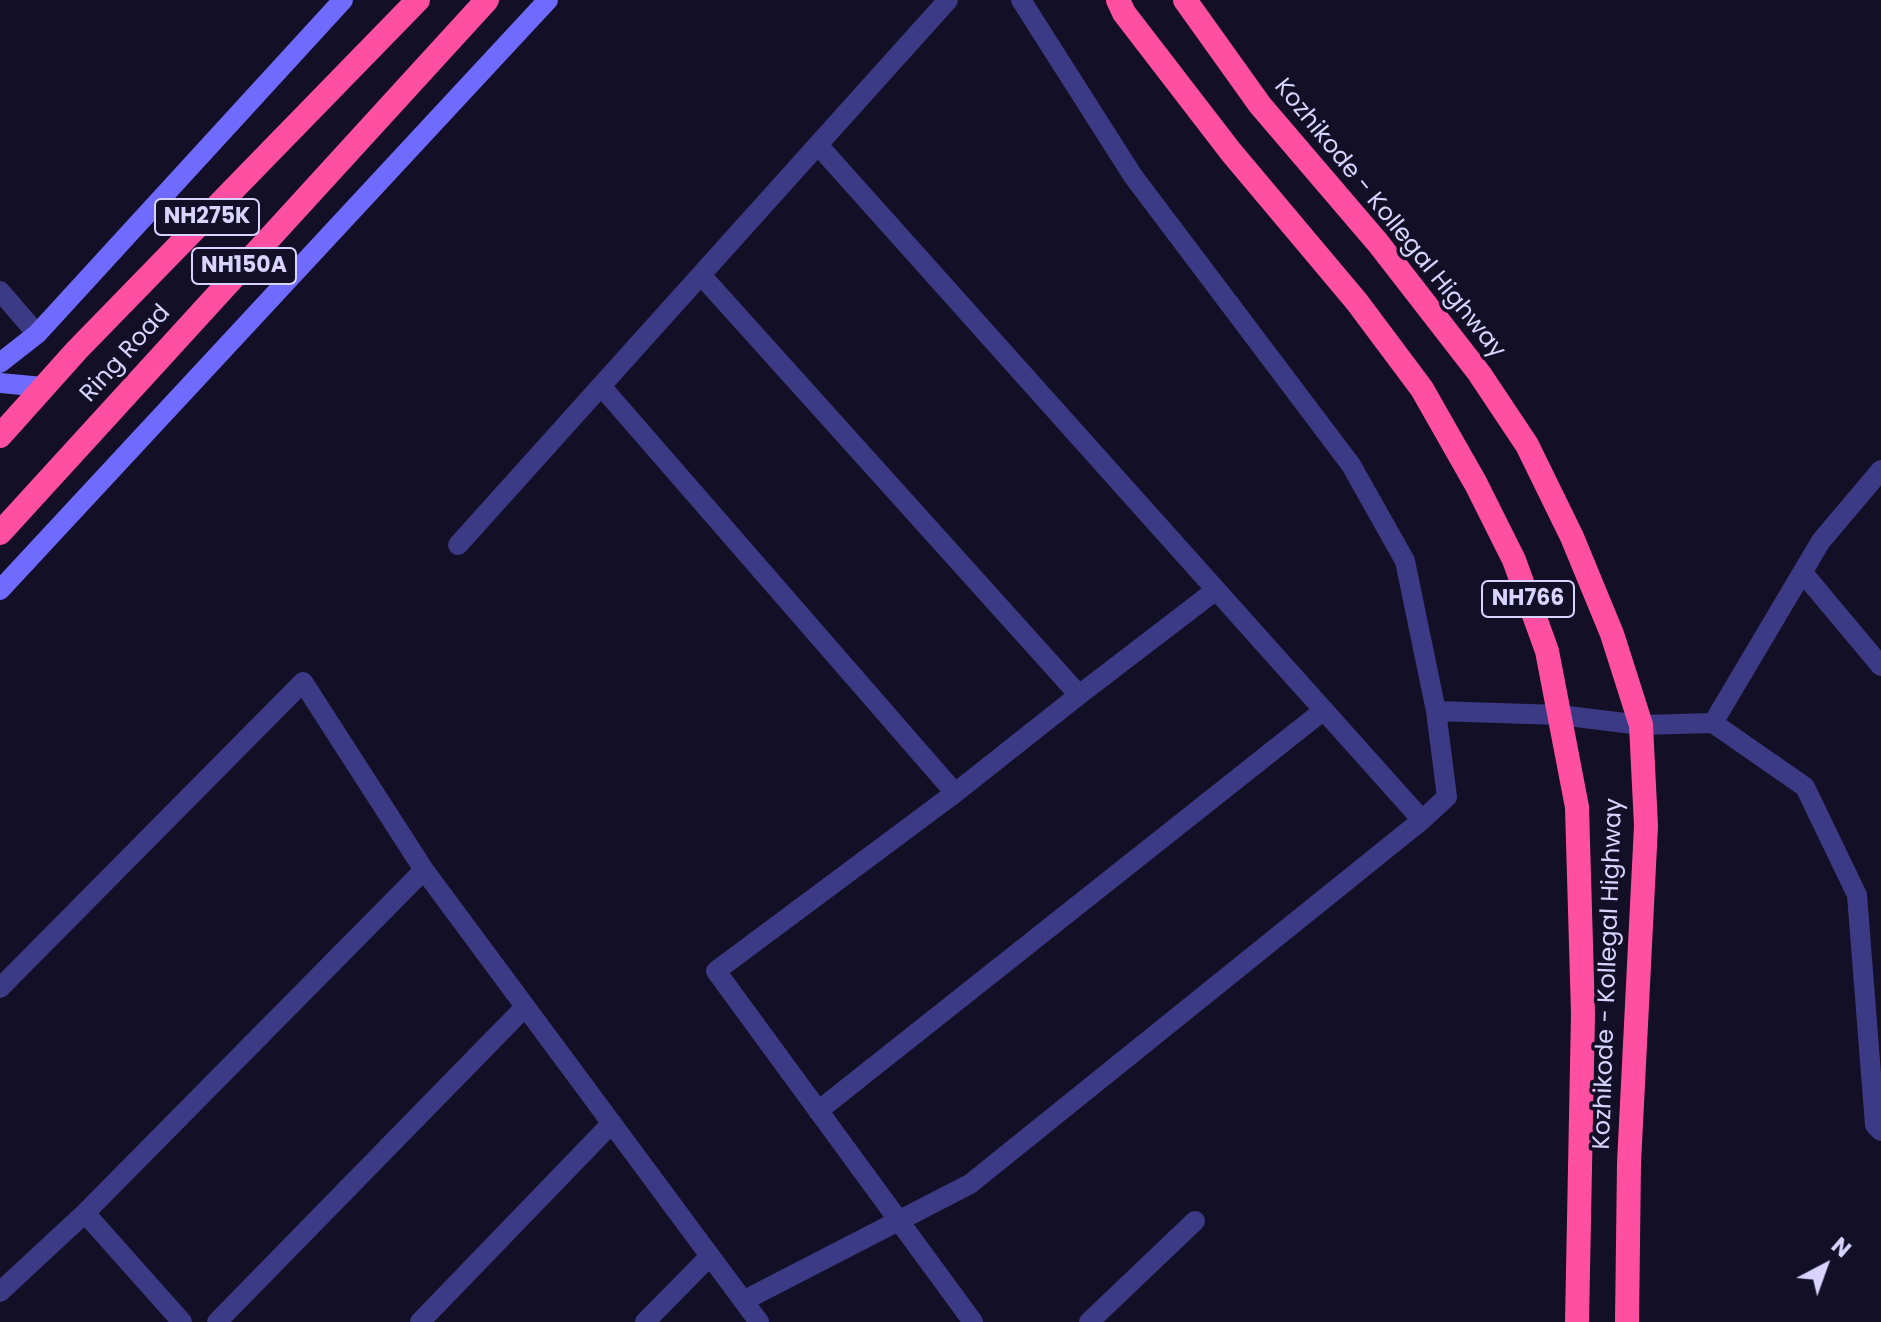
<!DOCTYPE html>
<html>
<head>
<meta charset="utf-8">
<style>
  body { margin:0 }
  #map { position:relative; width:1881px; height:1322px; overflow:hidden; background:#130f26; font-family:Poppins,sans-serif }
  canvas { display:block }
  .north { position:absolute; left:1785px; top:1226px; width:80px; height:80px; -webkit-text-stroke:6px #130f26; paint-order:stroke; rotate:41deg; font-size:22px; font-weight:700; line-height:32px; text-align:center; color:#d9d4ff }
  .north::after { content:''; display:block; margin:auto; width:28px; height:36px; background:#d9d4ff; clip-path:polygon(50% 0,100% 100%,50% 72%,0 100%) }
</style>
</head>
<body>
<div id="map">
<canvas width="1881" height="1322"></canvas>
<div class="north">N</div>
</div>
<script>
const ctx = document.querySelector('canvas').getContext('2d');
ctx.lineJoin = 'round';
const toPath = rows => new Path2D(rows.map(r => 'M' + r).join(''));
function strokePath(path, color, width, dash) { ctx.strokeStyle = color; ctx.lineWidth = width; ctx.lineCap = dash ? 'butt' : 'round'; ctx.setLineDash(dash || []); ctx.stroke(path); }
function write(font, color, halo, rows, align = 'center') {
  ctx.font = font + ' Poppins,sans-serif'; ctx.lineWidth = 7; ctx.setLineDash([]); ctx.textBaseline = 'middle'; ctx.strokeStyle = halo; ctx.fillStyle = color; for (const [text, x, y, turn = 0] of rows) {
    ctx.save(); ctx.translate(x, y); ctx.rotate((+turn || 0) * Math.PI / 180); ctx.textAlign = isNaN(turn) ? turn : align; if (halo) ctx.strokeText(text, 0, 0); ctx.fillText(text, 0, 0); ctx.restore();
  }
}
const street = toPath([
  [818,145,1422,820],
  [701,275,1079,695],
  [0,291,37,334],
  [601,386,955,793],
  [458,545,948,0],
  [1803,573,1881,666],
  [1436,711,1560,715,1641,725,1713,723,1805,787,1857,895,1875,1125,1881,1131],
  [1713,723,1821,541,1881,470],
  [0,988,303,682,424,870,759,1322],
  [818,1111,1324,710],
  [85,1213,182,1322],
  [0,1292,85,1213,424,870],
  [743,1301,970,1184,1422,820,1447,797,1436,711,1405,561,1351,465,1133,176,1021,0],
  [217,1322,525,1007],
  [420,1322,612,1123],
  [645,1322,710,1256],
  [973,1322,716,971,955,793,1079,695,1216,590],
  [1089,1322,1195,1221]
]);
const secondary = toPath([
  [0,363,37,334,343,0],
  [0,383,43,387],
  [0,590,548,0]
]);
const highway = toPath([
  [1118,0,1124,13,1231,152,1357,302,1422,389,1476,484,1514,560,1547,651,1577,807,1583,1014,1577,1322],
  [1185,0,1260,105,1378,243,1479,373,1527,445,1572,537,1612,634,1641,725,1646,826,1629,1163,1627,1322],
  [0,436,77,350,418,0],
  [0,533,487,0]
]);
const shields = [
  [207,217,104],
  [244,266,104],
  [1528,599,92]
];
const shieldNames = [
  ["NH275K",207,217],
  ["NH150A",244,266],
  ["NH766",1528,599]
];
const streetNames = [
  ["Kozhikode - Kollegal Highway",1389,219,51],
  ["Ring Road",126,354,-48],
  ["Kozhikode - Kollegal Highway",1609,974,-88]
];
strokePath(street, '#3d3a85', 20);
strokePath(secondary, '#6f6bff', 20);
strokePath(highway, '#ff4fa3', 24);
for (const [x, y, w] of shields) { const box = new Path2D(); box.roundRect(x - w / 2, y - 18, w, 36, 6); ctx.fillStyle = '#130f26'; ctx.fill(box); strokePath(box, '#d9d4ff', 2); }
write('bold 22px', '#d9d4ff', null, shieldNames);
write('24px', '#d9d4ff', '#130f26', streetNames);
</script>
</body>
</html>
